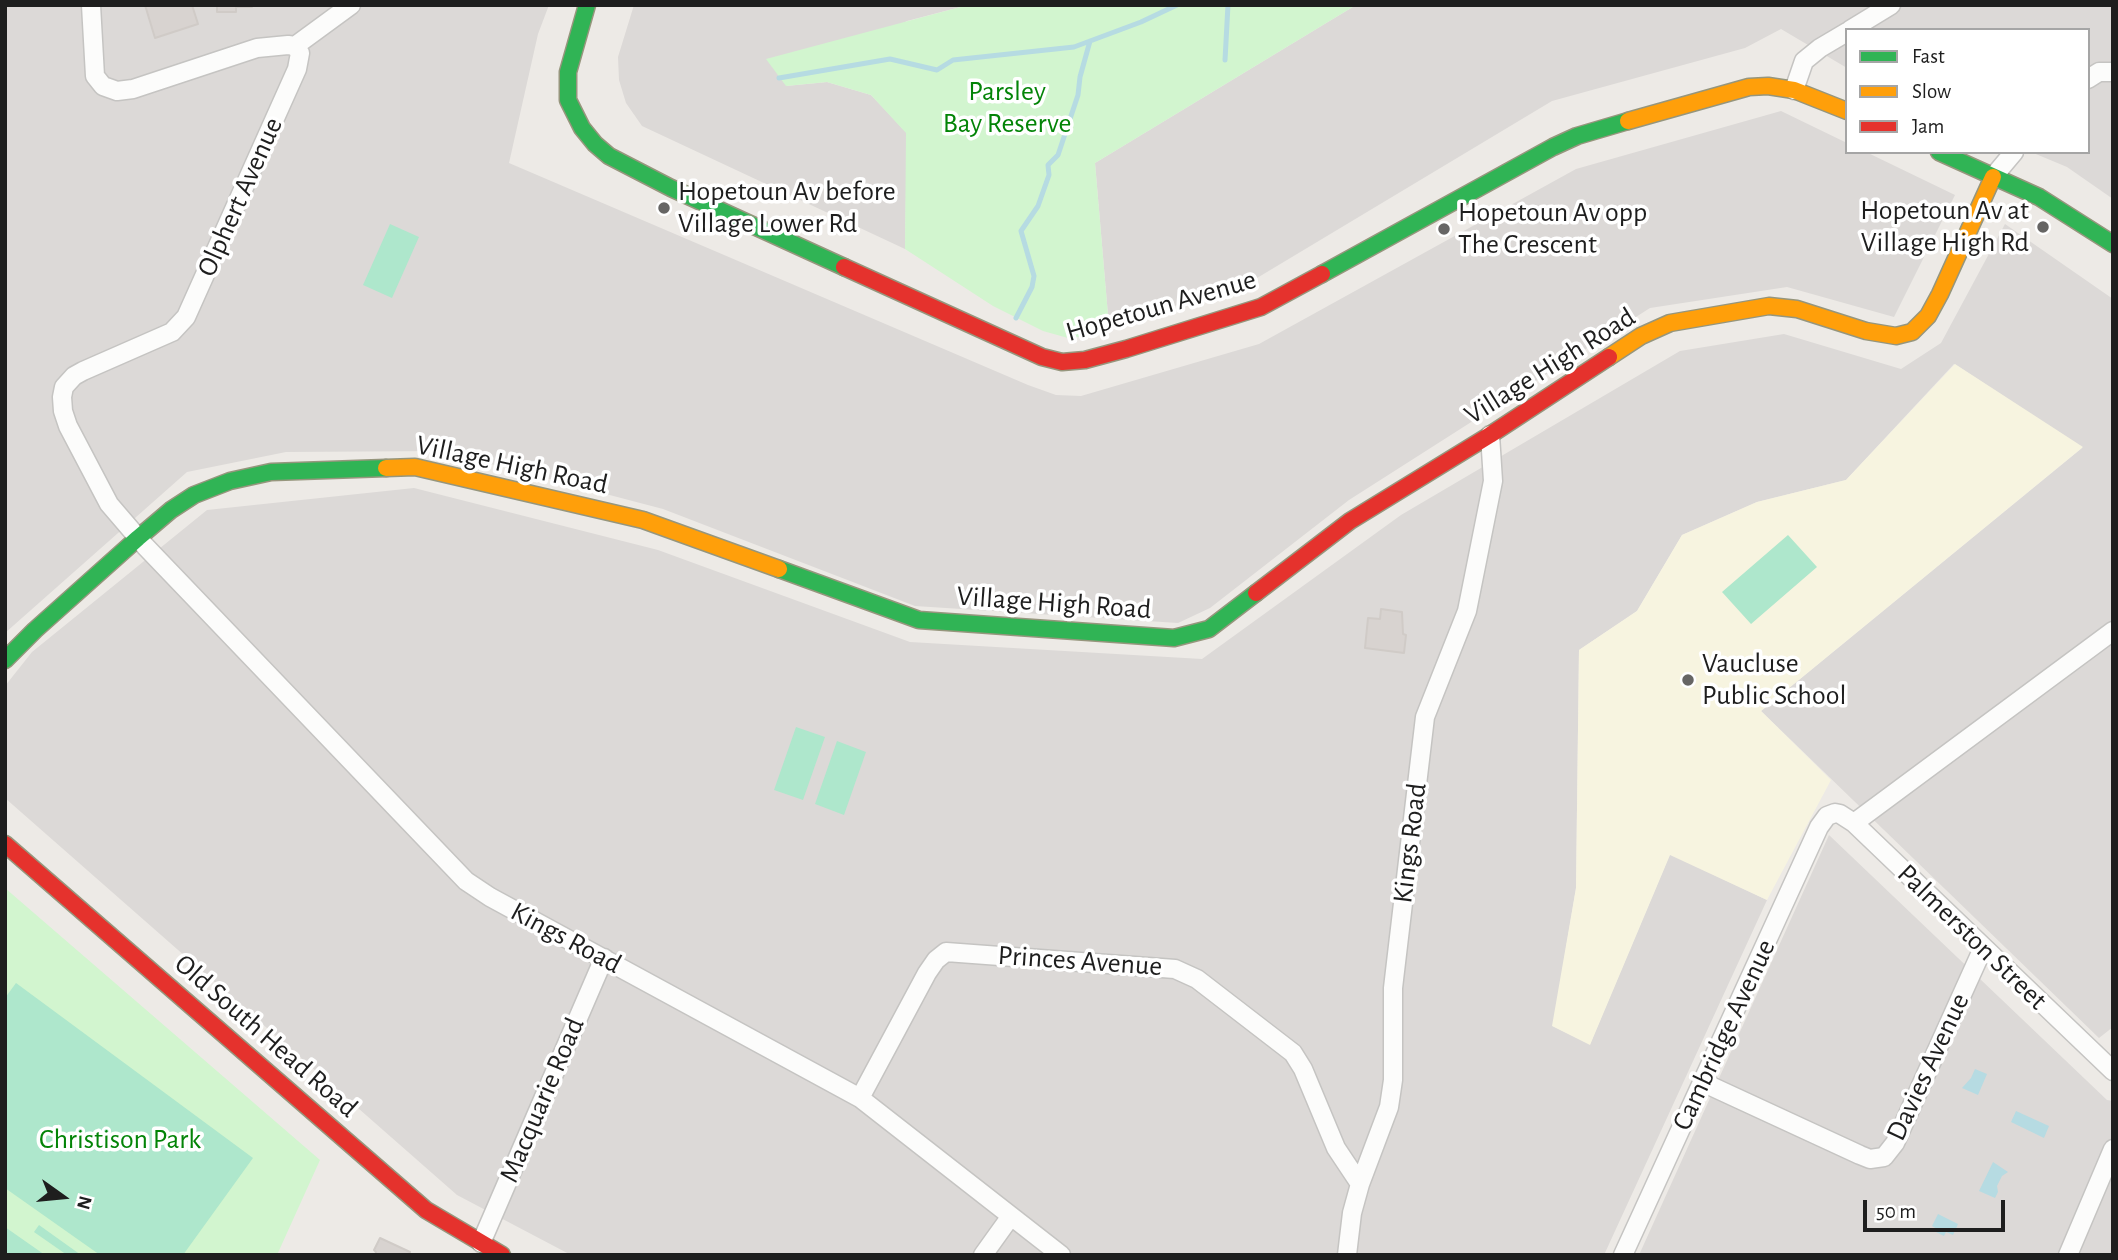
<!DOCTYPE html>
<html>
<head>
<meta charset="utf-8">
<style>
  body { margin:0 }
  #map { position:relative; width:2118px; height:1260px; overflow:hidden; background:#edeae6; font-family:"Alegreya Sans",sans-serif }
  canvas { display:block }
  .frame { position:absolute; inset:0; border:7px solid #1e1e1e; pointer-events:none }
  .legend { position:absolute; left:1845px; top:28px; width:245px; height:126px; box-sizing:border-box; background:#fff; border:2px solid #a5a5a5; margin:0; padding:9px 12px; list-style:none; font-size:21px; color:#1e1e1e }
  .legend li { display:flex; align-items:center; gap:14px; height:35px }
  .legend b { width:35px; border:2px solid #a5a5a5 }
  .north { position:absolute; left:28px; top:1162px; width:70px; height:70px; -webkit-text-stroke:5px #fff; paint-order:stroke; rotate:105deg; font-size:19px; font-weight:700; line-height:28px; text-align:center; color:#1e1e1e }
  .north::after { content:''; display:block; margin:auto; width:24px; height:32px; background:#1e1e1e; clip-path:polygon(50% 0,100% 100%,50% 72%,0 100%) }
  .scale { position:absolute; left:1863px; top:1200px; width:142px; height:32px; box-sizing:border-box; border:4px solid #1e1e1e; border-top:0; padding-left:9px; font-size:21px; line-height:24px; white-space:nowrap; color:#1e1e1e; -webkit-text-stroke:5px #fff; paint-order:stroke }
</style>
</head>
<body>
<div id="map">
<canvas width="2118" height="1260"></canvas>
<div class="frame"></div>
<ul class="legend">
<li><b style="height:9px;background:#30b455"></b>Fast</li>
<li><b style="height:9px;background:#ff9f0a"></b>Slow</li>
<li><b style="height:9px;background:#e5322d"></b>Jam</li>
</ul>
<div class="north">N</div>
<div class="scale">50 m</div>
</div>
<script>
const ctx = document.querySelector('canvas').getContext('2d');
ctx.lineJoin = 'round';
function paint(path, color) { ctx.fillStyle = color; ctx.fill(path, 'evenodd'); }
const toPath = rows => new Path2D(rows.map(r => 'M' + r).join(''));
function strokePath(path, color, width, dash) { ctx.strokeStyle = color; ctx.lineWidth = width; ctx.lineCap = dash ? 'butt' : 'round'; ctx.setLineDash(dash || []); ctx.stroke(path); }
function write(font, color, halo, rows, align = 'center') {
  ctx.font = font + ' "Alegreya Sans",sans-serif'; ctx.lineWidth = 7; ctx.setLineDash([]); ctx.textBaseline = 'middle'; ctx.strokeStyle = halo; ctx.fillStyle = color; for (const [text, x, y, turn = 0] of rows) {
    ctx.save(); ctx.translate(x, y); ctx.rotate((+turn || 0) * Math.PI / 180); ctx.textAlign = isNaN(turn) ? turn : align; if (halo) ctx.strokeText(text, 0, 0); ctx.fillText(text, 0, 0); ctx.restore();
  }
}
const residential = toPath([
  [5,5,549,5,538,34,509,163,1028,385,1056,395,1081,396,1259,344,1576,169,1781,111,1847,143,1847,152,1866,152,1955,195,1894,317,1787,287,1650,308,1349,500,1210,608,1178,623,915,606,663,509,442,451,286,452,187,472,5,633],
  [634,5,968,5,907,21,786,86,827,82,871,95,907,133,905,249,642,126,626,103,619,80,618,57],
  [1356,5,2113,5,2113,199,2067,167,2031,152,2088,152,2088,30,1847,30,1847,68,1781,29,1745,48,1552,101,1252,281,1109,327,1095,163],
  [2005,224,2113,299,2113,1027,2099,1038,1761,711,2082,448,1954,364,1846,480,1757,502,1682,535,1637,611,1579,650,1576,888,1553,1026,1590,1044,1670,854,1767,900,1604,1255,571,1255,457,1195,5,798,5,686,32,652,207,510,414,488,658,550,910,642,1202,659,1401,515,1680,351,1784,334,1901,369,1941,343],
  [1829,835,2107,1100,2113,1101,2113,1255,1639,1255]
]);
const education = toPath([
  [1955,364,2083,447,1761,711,1831,780,1767,900,1670,855,1590,1045,1552,1026,1576,888,1579,650,1637,611,1682,535,1757,502,1846,480]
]);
const park = toPath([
  [968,5,1356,5,1095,163,1109,327,1088,336,1068,338,1043,331,993,306,905,249,906,133,871,95,827,82,786,86,766,59],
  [5,888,320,1160,277,1255,5,1255]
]);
const pitch = toPath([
  [390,224,419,237,392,298,363,285],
  [1788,535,1817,567,1751,624,1722,592],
  [796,727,825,737,803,800,774,790],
  [837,741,866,752,844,815,815,804],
  [16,983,253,1158,183,1255,100,1255,5,1188,5,998],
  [39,1225,81,1255,67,1255,34,1232],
  [5,1227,45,1255,5,1255]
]);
const water = toPath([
  [1975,1069,1987,1074,1978,1095,1962,1088,1971,1078],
  [2016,1111,2049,1126,2044,1138,2011,1122],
  [1993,1162,2008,1172,2002,1176,1997,1186,1998,1192,1995,1198,1979,1191],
  [1938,1214,1958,1224,1953,1235,1946,1232,1944,1236,1936,1232,1937,1229,1932,1226]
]);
const stream = toPath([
  [1225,60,1228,5],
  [779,78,890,59,937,70,953,60,1074,47,1141,22,1177,5],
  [1016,318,1032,287,1034,276,1021,231,1038,206,1049,175,1048,165,1058,155,1078,95,1080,77,1090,41]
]);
const building = toPath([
  [145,5,192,5,198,24,155,38,145,5],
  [217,5,252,5,252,7,236,7,236,12,217,12,217,5],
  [1381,609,1402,612,1403,634,1406,635,1404,653,1365,648,1368,618,1380,619,1381,609],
  [380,1238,410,1252,409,1255,375,1255,376,1252,374,1250,380,1238]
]);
const street = toPath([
  [91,5,95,76,103,86,117,91,133,89,257,48,288,45,295,46,300,53,297,69,186,317,172,332,83,371,74,376,64,387,62,397,63,411,68,426,109,504,145,546,466,881,490,897,860,1098,1061,1255],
  [1850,30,1891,5],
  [295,46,351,5],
  [2088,79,2099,72,2113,72],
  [1794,90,1804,61,1820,48,1847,32],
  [1993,177,2014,152],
  [1854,823,2113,631],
  [1702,1082,1860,1155,1870,1159,1884,1157,1895,1143,1983,948],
  [860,1098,927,973,936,960,946,952,1175,969,1197,979,1293,1053,1303,1069,1336,1148,1360,1184],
  [481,1243,604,958],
  [983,1255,1011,1216],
  [1347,1255,1352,1213,1360,1184,1389,1107,1393,1080,1393,988,1425,717,1467,611,1493,481,1490,435],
  [1623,1255,1819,827,1827,816,1835,813,1840,814,1854,823,2113,1071],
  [2068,1255,2113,1149]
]);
const fast = toPath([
  [587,5,568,72,568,100,582,128,595,144,609,156,671,188,844,267],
  [1939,152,2039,197,2113,244],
  [1322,274,1553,147,1577,136,1628,121],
  [779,569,919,620,1174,638,1209,629,1256,593],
  [5,660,35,630,138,538,171,510,194,495,230,481,271,472,386,468]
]);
const slow = toPath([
  [1628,121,1749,87,1768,86,1794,90,1847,111],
  [1609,357,1641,336,1670,323,1769,306,1797,309,1866,331,1896,336,1912,332,1928,316,1940,294,1993,177],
  [386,468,415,467,643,520,779,569]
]);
const jam = toPath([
  [844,267,1042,357,1062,362,1085,360,1126,349,1261,307,1322,274],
  [1256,593,1350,521,1490,435,1609,357],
  [5,844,426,1210,502,1255]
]);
const markers = [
  [664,208,7,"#666564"],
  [2043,227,7,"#666564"],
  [1444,229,7,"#666564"],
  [1688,680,7,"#666564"]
];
const parkNames = [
  ["Parsley",1007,92],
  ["Bay Reserve",1007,124],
  ["Christison Park",120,1140]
];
const poiNames = [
  ["Hopetoun Av before",678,192],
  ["Village Lower Rd",678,224],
  ["Hopetoun Av at",2029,211,"right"],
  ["Village High Rd",2029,243,"right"],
  ["Hopetoun Av opp",1458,213],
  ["The Crescent",1458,245],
  ["Vaucluse",1702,664],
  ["Public School",1702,696]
];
const streetNames = [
  ["Olphert Avenue",240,197,-66],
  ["Hopetoun Avenue",1161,306,-16],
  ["Village High Road",1550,366,-32],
  ["Village High Road",512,465,12],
  ["Village High Road",1054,603,4],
  ["Kings Road",1410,843,-83],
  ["Palmerston Street",1972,937,44],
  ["Kings Road",566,938,28],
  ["Princes Avenue",1080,961,4],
  ["Cambridge Avenue",1724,1035,-65],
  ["Old South Head Road",266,1036,41],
  ["Davies Avenue",1928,1067,-65],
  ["Macquarie Road",542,1100,-67]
];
paint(residential, '#dcd9d7');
paint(education, '#f7f4e0');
paint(park, '#d2f5cf');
paint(pitch, '#aee7cc');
paint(water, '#b6dbe2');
strokePath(stream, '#b6dbe2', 5);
paint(building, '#d8d3d0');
strokePath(building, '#d0cbc7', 2);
strokePath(street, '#c5c4c2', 21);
strokePath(fast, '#96967d', 19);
strokePath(slow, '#96967d', 19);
strokePath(jam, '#96967d', 19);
strokePath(street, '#fcfcfb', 18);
strokePath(fast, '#30b455', 16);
strokePath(slow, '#ff9f0a', 16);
strokePath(jam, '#e5322d', 16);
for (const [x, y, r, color] of markers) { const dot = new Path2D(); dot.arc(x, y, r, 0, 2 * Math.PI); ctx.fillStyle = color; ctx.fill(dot); strokePath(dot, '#fff', 2.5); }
write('28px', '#038407', '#fff', parkNames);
write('28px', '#1e1e1e', '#fff', poiNames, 'left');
write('28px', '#1e1e1e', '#fff', streetNames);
</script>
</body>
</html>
